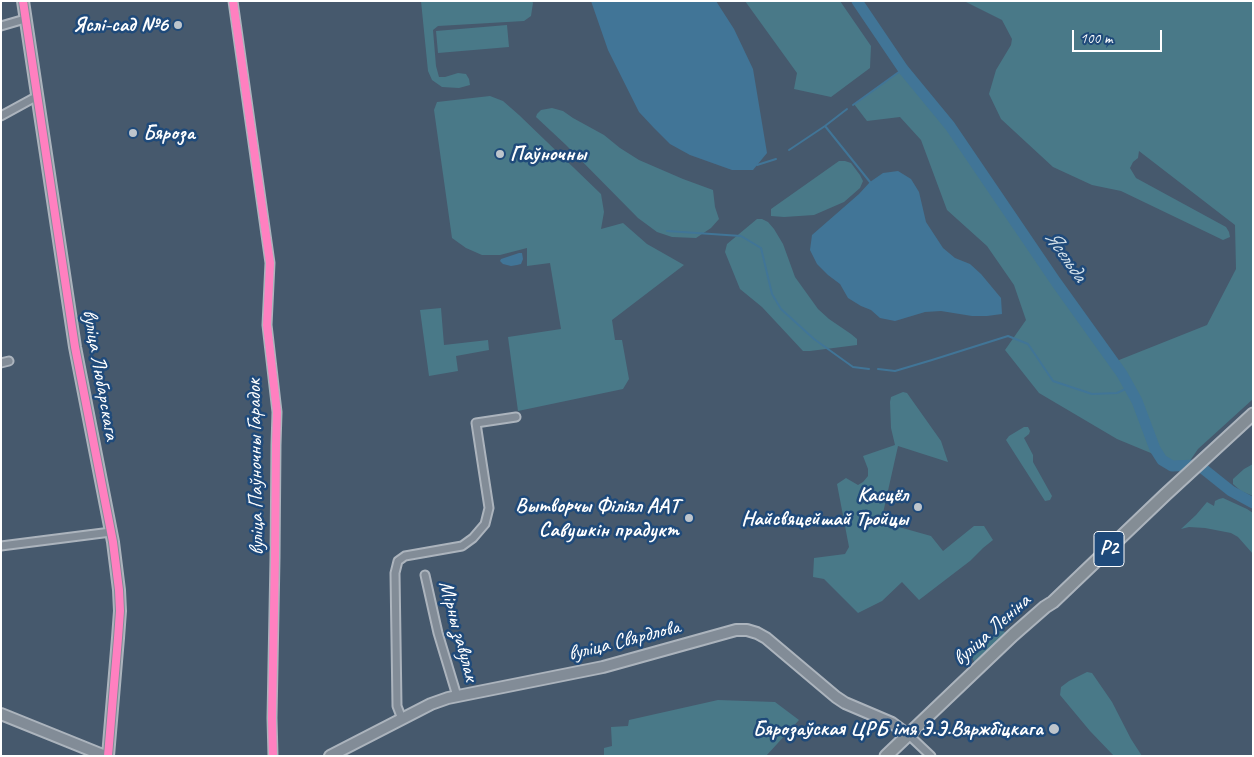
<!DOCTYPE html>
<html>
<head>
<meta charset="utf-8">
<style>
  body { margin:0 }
  #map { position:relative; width:1254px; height:757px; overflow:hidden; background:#46596d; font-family:Caveat,sans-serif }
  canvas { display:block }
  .frame { position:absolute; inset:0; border:2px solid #fff; pointer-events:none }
  .scale { position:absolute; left:1072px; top:30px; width:90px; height:22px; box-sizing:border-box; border:2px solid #fff; border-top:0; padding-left:6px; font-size:15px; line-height:18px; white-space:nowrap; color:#fff; -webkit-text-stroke:4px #1f4a7a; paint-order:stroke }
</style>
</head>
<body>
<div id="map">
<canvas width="1254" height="757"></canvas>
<div class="frame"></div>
<div class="scale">100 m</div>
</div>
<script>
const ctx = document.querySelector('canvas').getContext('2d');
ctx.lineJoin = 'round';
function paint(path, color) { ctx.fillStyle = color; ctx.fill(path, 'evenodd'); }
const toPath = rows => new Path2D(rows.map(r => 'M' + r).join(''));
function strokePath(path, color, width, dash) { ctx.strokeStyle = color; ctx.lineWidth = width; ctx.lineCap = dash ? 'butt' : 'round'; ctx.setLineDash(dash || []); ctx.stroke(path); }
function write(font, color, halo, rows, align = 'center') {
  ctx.font = font + ' Caveat,sans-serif'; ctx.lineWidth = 5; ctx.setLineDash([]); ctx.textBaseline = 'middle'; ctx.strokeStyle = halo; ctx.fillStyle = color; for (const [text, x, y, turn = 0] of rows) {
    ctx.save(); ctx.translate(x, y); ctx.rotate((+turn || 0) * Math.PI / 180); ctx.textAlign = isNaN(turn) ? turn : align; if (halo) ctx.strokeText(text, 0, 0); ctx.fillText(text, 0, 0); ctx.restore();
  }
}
const green = toPath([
  [421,1,532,1,533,3,531,16,524,21,438,26,433,30,436,66,439,77,445,77,458,73,466,74,469,79,470,85,459,88,442,87,432,80,428,71],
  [745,1,840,1,871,46,870,68,831,97,794,89,797,73],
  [964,1,1253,1,1253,399,1198,449,1187,465,1179,466,1167,464,1162,460,1158,456,1117,439,1039,393,1005,350,1026,320,1014,285,987,246,947,210,921,140,900,117,867,121,854,104,903,69,950,126,1056,282,1114,362,1207,325,1236,269,1235,225,1139,151,1138,158,1133,162,1130,168,1136,178,1226,227,1229,232,1230,237,1223,240,1121,191,1092,185,1053,167,1001,119,989,94,996,70,1011,45,1012,39,1002,20],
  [507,25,509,47,438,53,436,31],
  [490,96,503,101,519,115,601,194,604,212,601,229,623,223,647,244,684,265,612,320,615,340,622,340,629,379,623,389,518,411,508,337,561,329,550,263,527,266,527,248,500,255,482,255,466,248,452,238,434,110,437,102],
  [552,108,563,111,573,118,604,135,620,148,639,160,683,179,713,190,715,207,719,219,711,228,696,238,672,237,657,232,638,218,566,145,536,117,537,114,541,110],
  [839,161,845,161,851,163,860,175,863,181,860,188,844,202,814,215,784,217,771,216,771,209],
  [757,219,762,219,768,222,774,229,783,244,795,277,818,309,829,319,851,334,857,339,857,345,810,351,803,351,762,307,740,289,725,252,727,244],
  [441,308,444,345,488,340,489,350,456,356,458,371,429,376,420,310],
  [903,392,907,393,941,441,948,462,898,446,881,522,931,536,943,551,974,526,984,526,993,540,983,548,970,561,919,600,902,582,882,601,858,613,824,579,813,577,814,558,845,554,849,547,837,484,846,478,858,485,863,482,868,476,868,469,863,456,895,445,891,428,890,402,891,397],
  [1024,427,1028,427,1030,431,1029,434,1024,438,1033,455,1033,462,1052,496,1050,500,1045,501,1006,440,1009,436],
  [1253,464,1253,496,1241,491,1233,484,1233,479,1244,469],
  [1223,498,1247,509,1253,513,1253,554,1238,537,1231,533,1205,528,1189,527,1181,529,1196,515,1207,502,1214,506,1215,501,1219,499],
  [1001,630,1005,632,1006,638,976,663,974,662,972,656,999,631],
  [1087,672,1092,673,1112,702,1131,739,1142,756,1114,756,1090,731,1060,695,1061,687,1069,681],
  [718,700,775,702,799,720,766,756,604,756,604,748,612,746,611,727,628,726,629,720]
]);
const water = toPath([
  [591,1,716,1,734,29,753,69,767,153,753,170,732,170,690,155,670,144,654,128,639,112,608,50],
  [898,171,911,179,919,192,926,222,943,248,955,258,970,264,981,274,1001,298,1002,314,987,316,972,316,941,311,925,312,895,321,880,318,871,310,861,306,848,298,840,284,828,275,817,264,810,250,812,235,859,194,870,182,883,173],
  [519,253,522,253,523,259,521,264,517,265,511,266,503,264,500,261,501,259]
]);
const stream = toPath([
  [853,105,903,69],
  [825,126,870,182],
  [789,150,825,126,847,109],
  [757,165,776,159],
  [667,231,741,236,761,248,772,294,781,309,814,339,853,367,869,369],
  [878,369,895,371,932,360,1008,336,1028,344,1053,381,1092,394,1117,393,1130,387]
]);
const river = toPath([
  [857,1,903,69,950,126,1056,282,1122,374,1137,401,1155,449,1162,460,1172,466,1196,465,1201,467,1231,491,1253,503]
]);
const street = toPath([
  [233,1,270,263,267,325,277,412,276,445,275,558,272,718,273,756],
  [1,26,25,19],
  [1,116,32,99,37,98],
  [1,363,9,361],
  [1,546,111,532],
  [425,575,438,633,457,696],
  [402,719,397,706,395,573,398,561,405,556,462,546,473,538,485,524,489,508,476,423,516,417],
  [913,739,931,756]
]);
const secondary = toPath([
  [23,1,75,347,113,542,119,590,120,611,118,638,108,756],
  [1,714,105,756],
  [330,756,431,704,448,698,603,667,736,630,747,630,757,633,766,638,836,697,845,703,892,723,908,735]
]);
const primary = toPath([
  [886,756,1013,635,1045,607,1053,602,1165,495,1253,414]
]);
const cycleway = toPath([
  [23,1,75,347,113,542,119,590,120,611,118,638,108,756],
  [233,1,270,263,267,325,277,412,276,445,275,558,272,718,273,756]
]);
const markers = [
  [178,25,5,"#bec5cc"],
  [133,133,5,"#bec5cc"],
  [500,154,5,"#bec5cc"],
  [918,507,5,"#bec5cc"],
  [689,518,5,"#bec5cc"],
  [1054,729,6,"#bec5cc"]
];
const shields = [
  [1109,549,30]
];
const shieldNames = [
  ["Р2",1109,549]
];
const poiNames = [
  ["Яслі-сад №6",168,25],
  ["Бяроза",143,133,"left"],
  ["Паўночны",510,154,"left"],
  ["Касцёл",908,495],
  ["Найсвяцейшай Тройцы",908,519],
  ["Вытворчы Філіял ААТ",679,506],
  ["Савушкін прадукт",679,530],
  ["Бярозаўская ЦРБ імя Э.Э.Вяржбіцкага",1043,729]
];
const streetNames = [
  ["вуліца Любарскага",100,375,80],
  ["вуліца Паўночны Гарадок",256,467,-91],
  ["вуліца Леніна",992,630,-42],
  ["Мірны завулак",458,631,75],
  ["вуліца Свярдлова",624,641,-14]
];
const waterNames = [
  ["Ясельда",1065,256,55]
];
paint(green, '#497988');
paint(water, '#417597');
strokePath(stream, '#417597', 2);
strokePath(river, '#417597', 11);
strokePath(street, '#acb4bd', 11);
strokePath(secondary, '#acb4bd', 14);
strokePath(primary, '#acb4bd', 15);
strokePath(street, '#828c97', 7);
strokePath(secondary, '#828c97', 10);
strokePath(primary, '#848d95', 11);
strokePath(cycleway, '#ff80c0', 8);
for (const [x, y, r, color] of markers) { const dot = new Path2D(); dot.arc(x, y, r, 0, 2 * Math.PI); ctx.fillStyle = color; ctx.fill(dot); strokePath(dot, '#1f4a7a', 2); }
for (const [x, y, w] of shields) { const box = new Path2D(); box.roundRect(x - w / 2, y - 17.5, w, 35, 4); ctx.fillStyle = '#1f4a7a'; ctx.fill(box); strokePath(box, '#fff', 1); }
write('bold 20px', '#fff', null, shieldNames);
write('bold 21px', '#fff', '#1f4a7a', poiNames, 'right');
write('21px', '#fff', '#1f4a7a', streetNames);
write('italic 22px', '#cfdde6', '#1f4a7a', waterNames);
</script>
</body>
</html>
